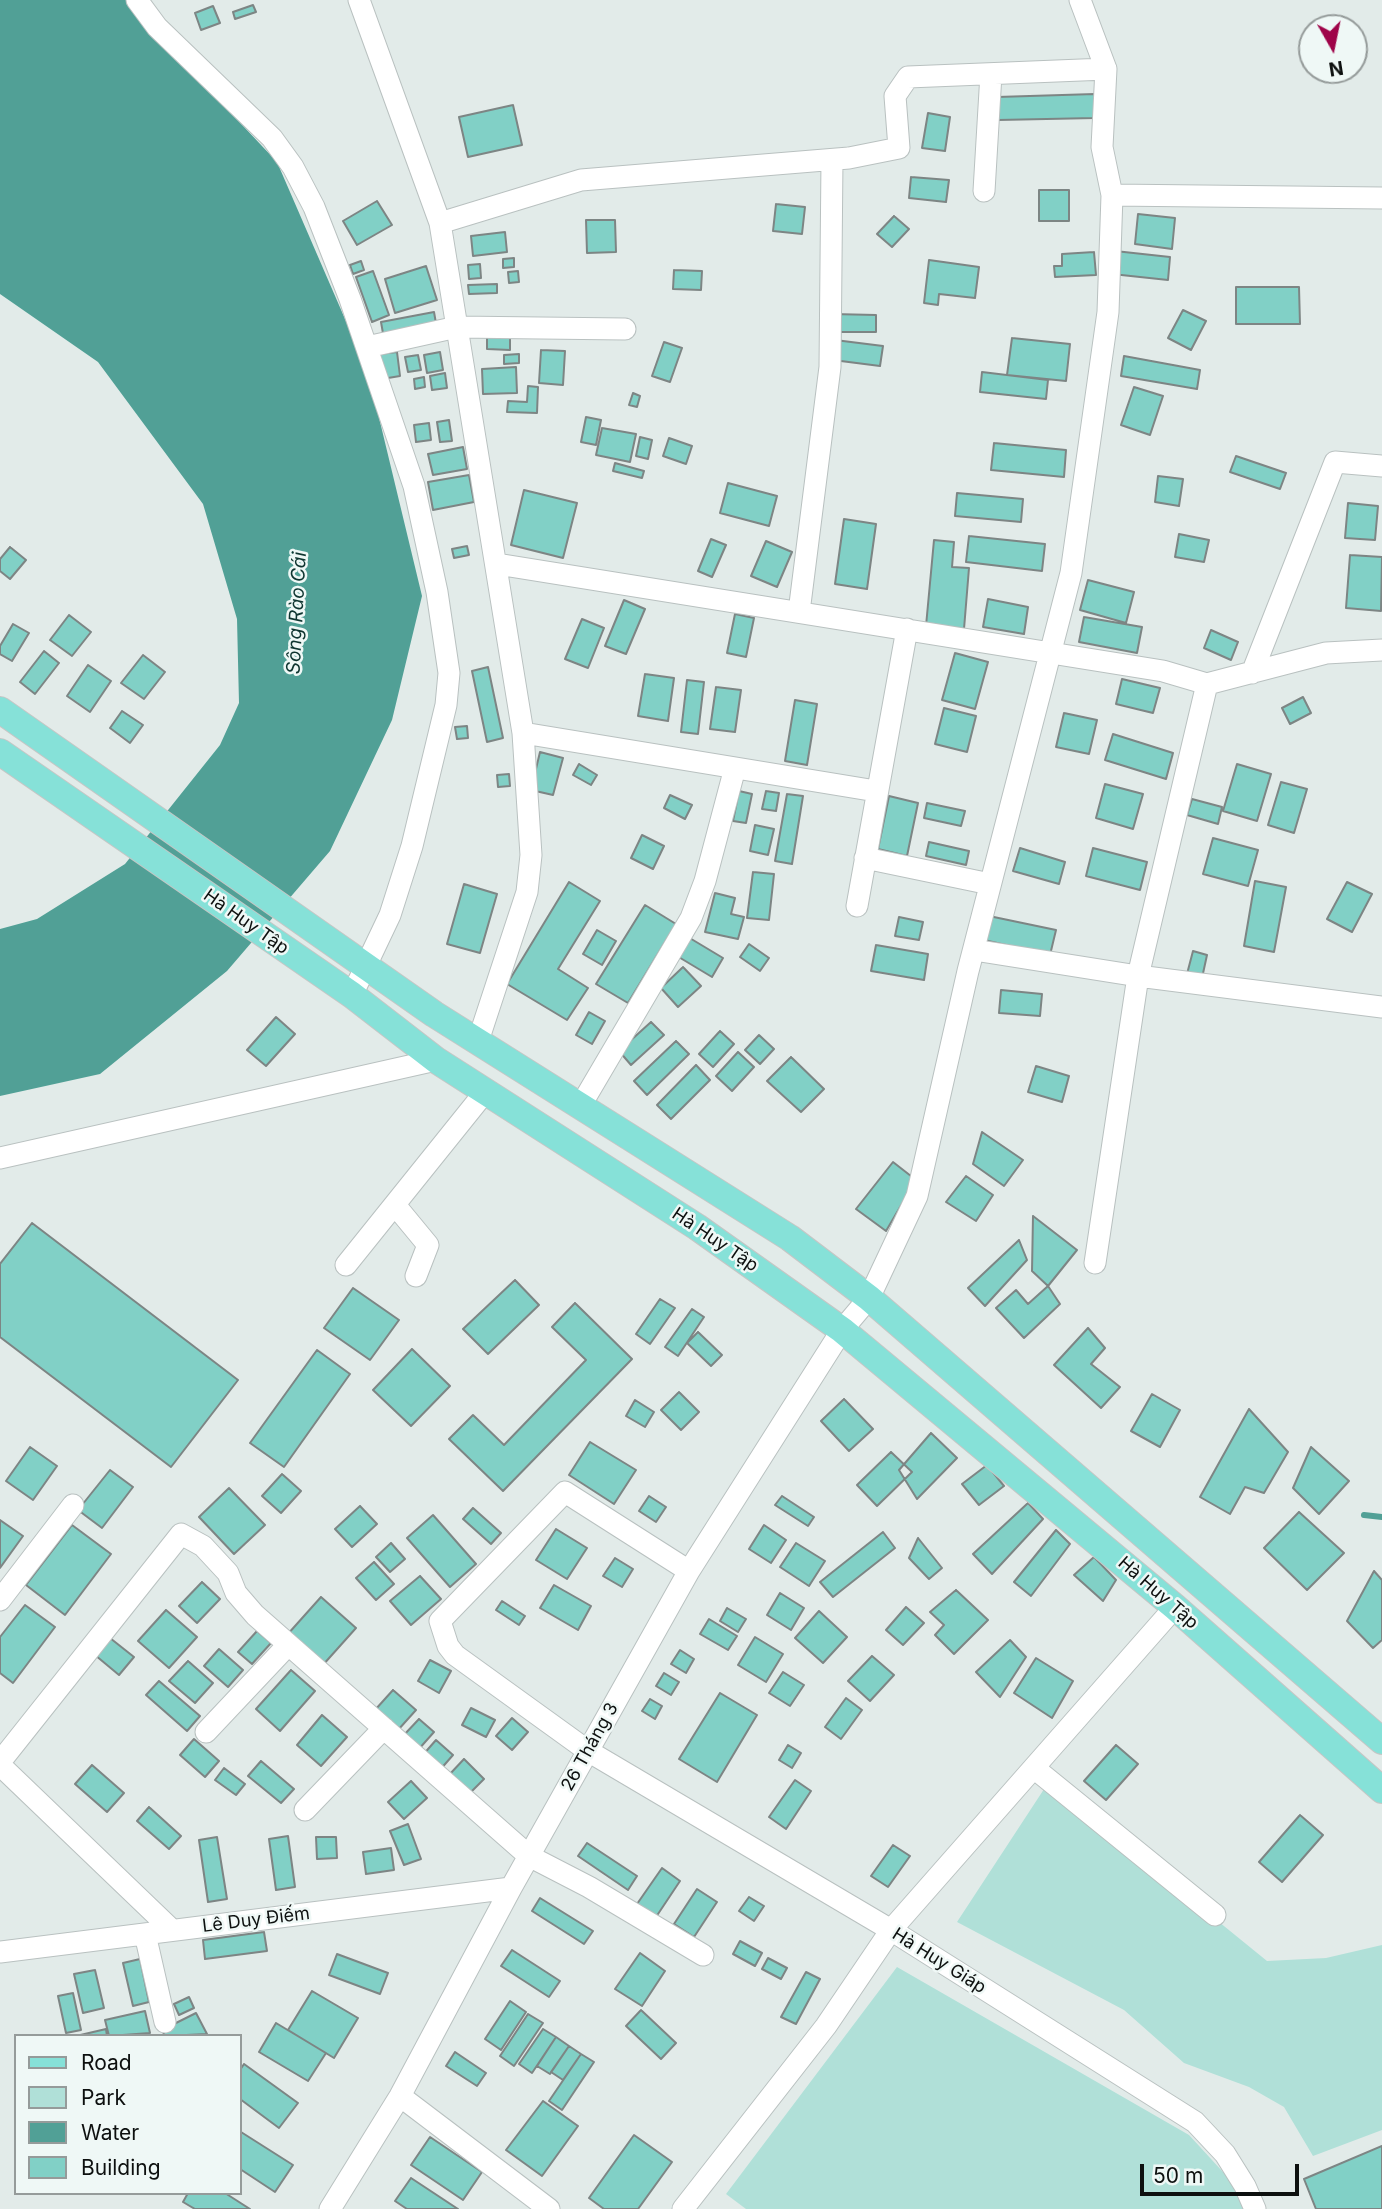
<!DOCTYPE html>
<html>
<head>
<meta charset="utf-8">
<style>
  body { margin:0 }
  #map { position:relative; width:1382px; height:2209px; overflow:hidden; background:#e2ebe9; font-family:Inter,sans-serif }
  canvas { display:block }
  .legend { position:absolute; left:14px; top:2034px; width:228px; height:161px; box-sizing:border-box; background:#eff8f6; border:2px solid #959b9a; margin:0; padding:9px 12px; list-style:none; font-size:21px; color:#0d100f }
  .legend li { display:flex; align-items:center; gap:14px; height:35px }
  .legend b { width:35px; border:2px solid #959b9a }
  .north { position:absolute; left:1298px; top:14px; width:70px; height:70px; box-sizing:border-box; background:#eff8f6; border:2px solid #959b9a; border-radius:50%; rotate:171deg; font-size:19px; font-weight:700; line-height:28px; text-align:center; color:#0d100f }
  .north::after { content:''; display:block; margin:auto; width:24px; height:32px; background:#9f0449; clip-path:polygon(50% 0,100% 100%,50% 72%,0 100%) }
  .scale { position:absolute; left:1140px; top:2164px; width:159px; height:32px; box-sizing:border-box; border:4px solid #0d100f; border-top:0; padding-left:9px; font-size:21px; line-height:24px; white-space:nowrap; color:#0d100f; -webkit-text-stroke:5px #eff8f6; paint-order:stroke }
</style>
</head>
<body>
<div id="map">
<canvas width="1382" height="2209"></canvas>
<ul class="legend">
<li><b style="height:9px;background:#86e1d8"></b>Road</li>
<li><b style="height:19px;background:#b0e0d8"></b>Park</li>
<li><b style="height:19px;background:#51a096"></b>Water</li>
<li><b style="height:19px;background:#81d0c6"></b>Building</li>
</ul>
<div class="north">N</div>
<div class="scale">50 m</div>
</div>
<script>
const ctx = document.querySelector('canvas').getContext('2d');
ctx.lineJoin = 'round';
function paint(path, color) { ctx.fillStyle = color; ctx.fill(path, 'evenodd'); }
const toPath = rows => new Path2D(rows.map(r => 'M' + r).join(''));
function strokePath(path, color, width, dash) { ctx.strokeStyle = color; ctx.lineWidth = width; ctx.lineCap = dash ? 'butt' : 'round'; ctx.setLineDash(dash || []); ctx.stroke(path); }
function write(font, color, halo, rows, align = 'center') {
  ctx.font = font + ' Inter,sans-serif'; ctx.lineWidth = 5; ctx.setLineDash([]); ctx.textBaseline = 'middle'; ctx.strokeStyle = halo; ctx.fillStyle = color; for (const [text, x, y, turn = 0] of rows) {
    ctx.save(); ctx.translate(x, y); ctx.rotate((+turn || 0) * Math.PI / 180); ctx.textAlign = isNaN(turn) ? turn : align; if (halo) ctx.strokeText(text, 0, 0); ctx.fillText(text, 0, 0); ctx.restore();
  }
}
const green = toPath([
  [1048,1783,1267,1961,1326,1958,1382,1945,1382,2130,1313,2156,1284,2107,1249,2087,1184,2063,1124,2010,957,1922],
  [897,1967,1189,2135,1234,2184,1245,2209,746,2209,726,2194]
]);
const water = toPath([
  [0,0,131,0,152,29,277,162,368,372,422,596,392,720,330,851,227,971,100,1074,0,1096,0,929,37,919,125,864,220,745,239,703,237,619,203,504,98,362,0,294]
]);
const stream = toPath([
  [1364,1515,1382,1517]
]);
const building = toPath([
  [253,5,256,12,235,19,233,12,253,5],
  [213,6,220,23,201,30,195,13,213,6],
  [1095,94,1095,118,998,120,997,97,1095,94],
  [513,105,522,145,468,157,459,117,513,105],
  [928,113,950,117,945,151,922,148,928,113],
  [911,177,949,180,946,202,909,198,911,177],
  [1039,190,1069,190,1069,221,1039,221,1039,190],
  [377,201,392,225,357,245,343,221,377,201],
  [776,204,805,207,802,234,773,231,776,204],
  [1138,214,1175,218,1172,249,1135,244,1138,214],
  [894,216,909,229,892,247,877,234,894,216],
  [586,220,615,220,616,252,587,253,586,220],
  [505,232,507,252,473,256,471,236,505,232],
  [1115,251,1170,257,1168,280,1112,274,1115,251],
  [1094,252,1096,275,1055,277,1054,266,1062,266,1062,254,1094,252],
  [514,258,514,267,503,268,503,259,514,258],
  [929,260,979,267,975,298,939,294,938,305,924,303,929,260],
  [361,261,364,270,353,274,350,265,361,261],
  [480,264,481,278,469,279,468,265,480,264],
  [426,266,437,300,395,313,385,279,426,266],
  [674,270,702,271,701,290,673,289,674,270],
  [373,271,389,315,372,322,356,277,373,271],
  [518,271,519,282,509,283,508,272,518,271],
  [497,284,497,293,469,294,468,285,497,284],
  [1236,287,1299,287,1300,324,1236,324,1236,287],
  [1183,310,1206,321,1191,350,1168,338,1183,310],
  [434,312,437,329,384,339,381,322,434,312],
  [832,314,876,315,876,332,832,332,832,314],
  [487,331,510,331,510,350,487,349,487,331],
  [1012,338,1070,344,1066,381,1007,375,1012,338],
  [835,340,883,346,880,366,833,360,835,340],
  [664,342,682,348,670,382,652,376,664,342],
  [541,350,565,351,563,385,539,383,541,350],
  [397,352,400,376,382,379,379,354,397,352],
  [440,352,443,370,427,373,424,355,440,352],
  [519,354,519,363,504,364,504,355,519,354],
  [418,355,421,370,408,372,405,357,418,355],
  [1124,356,1200,370,1197,389,1121,376,1124,356],
  [516,367,517,393,483,394,482,369,516,367],
  [982,372,1048,380,1046,399,980,392,982,372],
  [445,373,447,388,432,390,430,376,445,373],
  [424,377,425,387,415,389,414,379,424,377],
  [528,386,538,387,537,413,507,412,508,401,527,402,528,386],
  [1134,387,1163,396,1150,435,1121,425,1134,387],
  [633,393,640,396,637,407,629,405,633,393],
  [586,417,601,420,596,445,581,442,586,417],
  [449,420,452,441,440,442,437,422,449,420],
  [429,423,431,440,416,442,414,425,429,423],
  [602,428,636,434,630,462,596,455,602,428],
  [640,437,652,440,648,459,636,456,640,437],
  [669,438,692,446,686,464,663,456,669,438],
  [994,443,1066,450,1064,477,991,470,994,443],
  [463,447,467,469,433,475,428,454,463,447],
  [1236,456,1286,473,1280,489,1230,472,1236,456],
  [615,463,644,471,642,478,613,471,615,463],
  [469,475,474,502,433,510,428,482,469,475],
  [1158,476,1183,479,1179,506,1155,502,1158,476],
  [728,483,777,496,769,526,720,513,728,483],
  [524,490,577,503,563,558,511,545,524,490],
  [957,493,1023,499,1021,522,955,516,957,493],
  [1348,503,1378,506,1375,540,1345,538,1348,503],
  [844,519,876,524,867,589,835,584,844,519],
  [1179,534,1209,540,1204,562,1175,557,1179,534],
  [969,536,1045,544,1042,571,966,562,969,536],
  [711,539,726,545,712,577,698,571,711,539],
  [934,540,954,542,952,567,969,568,964,629,926,626,934,540],
  [766,541,792,552,777,587,751,576,766,541],
  [467,546,469,555,454,558,452,549,467,546],
  [10,547,26,560,10,579,0,571,0,559,10,547],
  [1350,555,1382,557,1381,611,1346,608,1350,555],
  [1088,580,1134,592,1126,623,1080,610,1088,580],
  [988,599,1028,607,1024,634,983,627,988,599],
  [624,600,645,609,626,654,605,646,624,600],
  [735,614,754,618,746,657,727,653,735,614],
  [69,615,91,632,72,656,50,640,69,615],
  [1084,617,1142,627,1137,653,1079,642,1084,617],
  [582,619,604,628,588,668,565,659,582,619],
  [13,624,29,633,12,661,0,654,0,646,13,624],
  [1211,630,1238,642,1231,660,1204,648,1211,630],
  [44,651,59,663,35,694,20,682,44,651],
  [955,653,988,662,975,709,942,700,955,653],
  [143,655,165,672,144,699,121,683,143,655],
  [88,665,111,681,90,712,67,696,88,665],
  [488,667,503,738,487,742,472,671,488,667],
  [645,674,674,678,668,721,638,716,645,674],
  [1122,679,1160,688,1153,713,1116,704,1122,679],
  [687,680,704,682,698,734,681,732,687,680],
  [716,687,741,690,735,732,710,729,716,687],
  [1303,697,1311,713,1290,724,1282,708,1303,697],
  [795,700,817,704,807,765,785,761,795,700],
  [944,708,976,716,967,752,935,744,944,708],
  [122,711,143,725,130,743,110,728,122,711],
  [1064,713,1097,720,1089,754,1056,747,1064,713],
  [467,726,468,738,457,739,455,727,467,726],
  [1113,734,1173,753,1166,779,1105,760,1113,734],
  [540,752,563,758,553,795,531,790,540,752],
  [579,764,597,775,591,785,573,775,579,764],
  [1237,764,1271,774,1257,821,1223,811,1237,764],
  [509,774,510,786,498,787,497,775,509,774],
  [1281,782,1307,789,1294,833,1268,825,1281,782],
  [1105,784,1143,794,1133,829,1096,818,1105,784],
  [739,791,752,794,746,823,733,821,739,791],
  [766,791,779,793,776,811,762,809,766,791],
  [787,794,803,796,792,864,775,861,787,794],
  [670,795,692,805,685,819,664,808,670,795],
  [889,796,918,803,907,856,878,849,889,796],
  [1192,799,1222,807,1218,824,1187,815,1192,799],
  [927,803,965,811,961,826,924,818,927,803],
  [755,825,774,829,768,855,750,851,755,825],
  [642,835,664,846,653,869,631,858,642,835],
  [1213,838,1258,850,1248,886,1203,874,1213,838],
  [929,842,969,851,966,865,926,856,929,842],
  [1020,848,1065,862,1059,884,1013,871,1020,848],
  [1093,848,1147,862,1140,890,1086,876,1093,848],
  [753,872,774,874,769,920,747,918,753,872],
  [1255,881,1286,887,1274,952,1244,946,1255,881],
  [569,882,600,901,558,969,588,988,567,1020,507,984,569,882],
  [1347,882,1372,894,1352,932,1327,919,1347,882],
  [464,884,497,894,480,953,447,944,464,884],
  [715,893,735,898,731,914,744,917,738,939,705,932,715,893],
  [645,905,676,924,628,1003,596,984,645,905],
  [989,916,1056,930,1050,955,984,940,989,916],
  [899,917,923,922,919,940,895,936,899,917],
  [597,930,616,941,602,965,583,954,597,930],
  [688,937,723,958,712,977,677,956,688,937],
  [749,944,769,958,760,971,740,957,749,944],
  [876,945,928,954,924,980,871,971,876,945],
  [1193,951,1207,955,1202,978,1187,974,1193,951],
  [683,967,701,986,678,1007,661,988,683,967],
  [1001,990,1042,994,1040,1016,999,1013,1001,990],
  [589,1012,605,1021,592,1044,576,1035,589,1012],
  [276,1017,295,1034,266,1066,247,1050,276,1017],
  [651,1022,664,1035,631,1065,619,1051,651,1022],
  [720,1031,734,1044,713,1067,699,1054,720,1031],
  [759,1035,774,1049,760,1064,745,1050,759,1035],
  [676,1041,689,1054,647,1095,634,1081,676,1041],
  [738,1052,754,1067,732,1091,716,1076,738,1052],
  [791,1057,824,1089,801,1112,767,1081,791,1057],
  [696,1065,710,1080,671,1119,657,1105,696,1065],
  [1036,1066,1069,1076,1062,1102,1028,1092,1036,1066],
  [982,1132,1023,1160,1004,1186,973,1164,982,1132],
  [893,1162,916,1180,886,1231,856,1209,893,1162],
  [966,1176,993,1195,976,1221,946,1202,966,1176],
  [1033,1216,1077,1250,1048,1286,1032,1271,1033,1216],
  [32,1223,238,1380,171,1467,0,1337,0,1264,32,1223],
  [1019,1240,1027,1260,985,1306,968,1288,1019,1240],
  [515,1280,539,1305,488,1354,463,1329,515,1280],
  [1048,1286,1060,1304,1024,1338,996,1308,1016,1290,1028,1304,1048,1286],
  [353,1288,399,1320,370,1360,324,1328,353,1288],
  [660,1299,675,1308,650,1344,636,1334,660,1299],
  [575,1303,632,1359,503,1491,449,1439,473,1415,504,1445,586,1360,552,1327,575,1303],
  [692,1309,704,1317,678,1356,665,1347,692,1309],
  [1088,1328,1105,1348,1091,1364,1120,1387,1101,1408,1054,1365,1088,1328],
  [698,1332,722,1355,711,1366,687,1343,698,1332],
  [412,1349,450,1386,411,1426,373,1390,412,1349],
  [317,1350,350,1374,284,1467,250,1443,317,1350],
  [679,1392,699,1412,681,1430,661,1410,679,1392],
  [1152,1394,1180,1410,1160,1447,1131,1431,1152,1394],
  [844,1399,873,1429,849,1451,821,1421,844,1399],
  [635,1400,654,1412,645,1427,626,1416,635,1400],
  [1249,1409,1288,1452,1264,1493,1245,1487,1230,1514,1200,1497,1249,1409],
  [931,1433,957,1458,917,1499,899,1470,931,1433],
  [590,1442,636,1470,614,1504,569,1475,590,1442],
  [30,1447,57,1466,33,1500,6,1481,30,1447],
  [1311,1447,1349,1481,1319,1514,1293,1488,1311,1447],
  [891,1452,912,1472,877,1506,857,1485,891,1452],
  [987,1465,1004,1486,979,1505,962,1484,987,1465],
  [110,1470,133,1487,102,1528,78,1510,110,1470],
  [282,1474,301,1491,281,1513,262,1496,282,1474],
  [229,1488,265,1525,234,1554,199,1517,229,1488],
  [649,1496,666,1507,656,1522,639,1511,649,1496],
  [782,1496,814,1517,808,1526,775,1505,782,1496],
  [1028,1503,1043,1519,992,1574,973,1554,1028,1503],
  [360,1506,377,1524,352,1547,335,1529,360,1506],
  [473,1508,501,1533,491,1544,463,1519,473,1508],
  [1299,1512,1344,1553,1307,1590,1264,1548,1299,1512],
  [433,1515,476,1564,450,1587,407,1538,433,1515],
  [0,1520,23,1536,0,1568,0,1520],
  [72,1525,111,1554,65,1615,26,1585,72,1525],
  [764,1525,786,1540,771,1563,749,1549,764,1525],
  [556,1529,587,1548,567,1579,536,1560,556,1529],
  [1056,1530,1070,1544,1031,1596,1014,1582,1056,1530],
  [883,1532,895,1548,833,1597,820,1582,883,1532],
  [918,1538,942,1568,929,1579,909,1558,918,1538],
  [391,1543,405,1559,390,1572,376,1557,391,1543],
  [796,1543,825,1561,809,1586,780,1567,796,1543],
  [1094,1557,1116,1580,1103,1601,1074,1575,1094,1557],
  [615,1558,633,1569,622,1587,603,1576,615,1558],
  [374,1562,394,1584,376,1600,356,1578,374,1562],
  [1374,1571,1382,1580,1382,1640,1373,1648,1347,1621,1374,1571],
  [420,1576,441,1599,411,1625,390,1601,420,1576],
  [202,1582,220,1599,197,1623,179,1606,202,1582],
  [554,1585,591,1606,578,1630,540,1608,554,1585],
  [956,1590,988,1620,954,1654,935,1635,944,1625,930,1612,956,1590],
  [780,1593,804,1608,791,1630,767,1615,780,1593],
  [321,1597,356,1628,322,1666,287,1635,321,1597],
  [502,1601,525,1616,519,1625,496,1610,502,1601],
  [25,1605,55,1627,13,1683,0,1673,0,1637,25,1605],
  [906,1607,924,1623,903,1645,886,1630,906,1607],
  [727,1608,746,1619,738,1632,720,1621,727,1608],
  [166,1610,197,1637,169,1668,138,1641,166,1610],
  [819,1611,847,1637,823,1663,795,1638,819,1611],
  [709,1619,737,1636,728,1650,700,1634,709,1619],
  [257,1631,271,1643,252,1664,238,1652,257,1631],
  [755,1637,783,1654,766,1682,738,1665,755,1637],
  [110,1638,134,1657,119,1675,95,1655,110,1638],
  [1010,1640,1026,1657,1000,1697,976,1672,1010,1640],
  [219,1649,243,1670,228,1687,204,1666,219,1649],
  [680,1650,694,1659,686,1673,671,1664,680,1650],
  [872,1656,894,1675,870,1701,848,1681,872,1656],
  [1036,1658,1073,1681,1052,1718,1014,1693,1036,1658],
  [430,1660,451,1671,439,1693,418,1681,430,1660],
  [188,1661,213,1683,195,1703,169,1681,188,1661],
  [291,1670,315,1691,280,1731,256,1709,291,1670],
  [783,1672,804,1685,790,1706,769,1693,783,1672],
  [664,1673,679,1682,671,1695,656,1686,664,1673],
  [159,1681,200,1716,187,1731,146,1695,159,1681],
  [393,1690,416,1710,398,1730,375,1710,393,1690],
  [720,1693,757,1715,717,1782,679,1759,720,1693],
  [846,1698,862,1710,841,1739,825,1727,846,1698],
  [650,1699,662,1706,655,1719,642,1711,650,1699],
  [471,1708,495,1720,486,1737,462,1725,471,1708],
  [322,1715,347,1737,321,1766,297,1745,322,1715],
  [512,1718,528,1732,512,1750,496,1736,512,1718],
  [419,1719,434,1732,418,1750,403,1736,419,1719],
  [194,1739,219,1761,205,1777,180,1755,194,1739],
  [436,1740,453,1755,439,1771,422,1756,436,1740],
  [788,1745,801,1753,792,1768,779,1760,788,1745],
  [1116,1745,1138,1764,1106,1800,1084,1781,1116,1745],
  [464,1759,484,1779,468,1795,449,1775,464,1759],
  [261,1761,294,1789,281,1803,248,1776,261,1761],
  [92,1765,124,1793,107,1812,75,1784,92,1765],
  [224,1768,245,1784,236,1795,215,1780,224,1768],
  [795,1780,811,1791,786,1829,769,1817,795,1780],
  [411,1781,427,1798,404,1819,388,1802,411,1781],
  [149,1807,181,1836,169,1849,137,1821,149,1807],
  [1300,1815,1323,1835,1282,1882,1259,1862,1300,1815],
  [408,1824,421,1859,404,1865,390,1831,408,1824],
  [288,1836,295,1887,276,1890,269,1839,288,1836],
  [217,1837,227,1899,208,1902,199,1840,217,1837],
  [316,1837,336,1837,337,1858,317,1859,316,1837],
  [587,1843,637,1876,628,1890,578,1856,587,1843],
  [893,1845,910,1856,888,1887,871,1876,893,1845],
  [391,1848,394,1870,366,1874,363,1852,391,1848],
  [662,1868,680,1881,656,1917,637,1904,662,1868],
  [697,1889,717,1902,694,1937,674,1924,697,1889],
  [749,1897,764,1906,754,1921,739,1911,749,1897],
  [540,1898,593,1931,584,1944,532,1911,540,1898],
  [264,1932,267,1951,205,1959,203,1940,264,1932],
  [740,1941,762,1953,755,1966,733,1954,740,1941],
  [512,1950,560,1981,549,1997,501,1966,512,1950],
  [640,1953,665,1971,642,2006,615,1989,640,1953],
  [337,1954,388,1973,380,1994,329,1975,337,1954],
  [768,1958,787,1968,781,1979,762,1969,768,1958],
  [140,1959,149,2002,133,2006,123,1963,140,1959],
  [95,1970,104,2008,83,2013,74,1974,95,1970],
  [806,1972,820,1979,796,2024,781,2017,806,1972],
  [312,1991,358,2018,334,2058,288,2030,312,1991],
  [73,1993,81,2030,66,2033,58,1996,73,1993],
  [189,1997,194,2008,179,2015,174,2004,189,1997],
  [510,2001,526,2012,501,2050,485,2039,510,2001],
  [641,2010,676,2043,661,2059,626,2026,641,2010],
  [145,2011,150,2033,109,2036,105,2020,145,2011],
  [196,2013,207,2034,165,2036,162,2030,196,2013],
  [528,2014,543,2023,514,2066,500,2056,528,2014],
  [276,2023,326,2053,308,2081,259,2052,276,2023],
  [106,2029,107,2036,76,2036,106,2029],
  [543,2029,556,2037,532,2073,519,2064,543,2029],
  [556,2037,569,2046,550,2074,537,2066,556,2037],
  [569,2046,581,2054,563,2080,551,2072,569,2046],
  [455,2052,486,2073,477,2086,446,2066,455,2052],
  [581,2054,594,2062,562,2110,549,2101,581,2054],
  [244,2064,298,2103,279,2128,240,2099,240,2070,244,2064],
  [543,2101,578,2126,542,2176,506,2150,543,2101],
  [241,2132,293,2165,275,2192,240,2169,241,2132],
  [634,2135,672,2162,638,2209,604,2209,589,2198,634,2135],
  [430,2137,482,2172,463,2200,411,2165,430,2137],
  [1382,2146,1382,2209,1316,2209,1304,2179,1382,2146],
  [411,2178,458,2209,407,2209,395,2201,411,2178],
  [188,2193,225,2193,250,2209,195,2209,183,2202,188,2193]
]);
const minor = toPath([
  [137,0,157,27,272,138,293,167,314,207,350,299,414,486,437,592,449,673,446,705,412,846,390,915,352,995],
  [359,0,440,223,523,733,531,855,527,892,478,1041],
  [984,191,991,74],
  [1112,195,1382,198],
  [440,223,581,180,849,158,899,148,895,96,908,77,1106,69],
  [367,347,457,327,625,329],
  [497,564,1163,671,1207,684,1326,653,1382,650],
  [799,612,830,367,832,160],
  [1252,673,1335,462,1382,466],
  [523,733,876,791],
  [865,858,990,884],
  [857,906,907,629],
  [974,950,1138,976,1382,1007],
  [581,1105,691,918,705,881,735,768],
  [0,1158,436,1060],
  [395,1205,428,1245,416,1276],
  [1095,1263,1138,976,1207,684],
  [346,1265,485,1092],
  [689,1571,565,1492,440,1621,448,1646,455,1655,588,1751,891,1930,1195,2122,1225,2154,1245,2186,1255,2209],
  [0,1600,73,1505],
  [206,1732,288,1645],
  [0,1762,181,1534,203,1546,228,1573,236,1593,255,1615,529,1856,589,1887,703,1955],
  [0,1765,172,1930],
  [1034,1768,1215,1915],
  [305,1810,384,1728],
  [145,1934,165,2022],
  [0,1952,511,1888],
  [400,2096,549,2209],
  [330,2209,400,2096,511,1888,689,1571,842,1330,869,1298,917,1196,968,971,1071,573,1108,312,1112,195,1102,147,1106,69,1080,0],
  [683,2209,826,2026,891,1930,1175,1607]
]);
const major = toPath([
  [0,710,434,1014,790,1238,869,1298,1382,1741],
  [0,752,352,995,436,1060,697,1227,842,1330,1175,1607,1382,1790]
]);
const streetNames = [
  ["Hà Huy Tập",246,922,35],
  ["Hà Huy Tập",715,1240,34],
  ["Hà Huy Tập",1158,1593,41],
  ["26 Tháng 3",590,1747,-61],
  ["Lê Duy Điếm",256,1920,-7],
  ["Hà Huy Giáp",939,1961,32]
];
const waterNames = [
  ["Sông Rào Cái",297,613,-87]
];
paint(green, '#b0e0d8');
paint(water, '#51a096');
strokePath(stream, '#51a096', 6);
paint(building, '#81d0c6');
strokePath(building, '#7d8584', 2);
strokePath(minor, '#b9c1c0', 23);
strokePath(major, '#c5c6c5', 28);
strokePath(minor, '#fff', 21);
strokePath(major, '#86e1d8', 26);
write('18px', '#0d100f', '#eff8f6', streetNames);
write('italic 19px', '#0e3530', '#eff8f6', waterNames);
</script>
</body>
</html>
